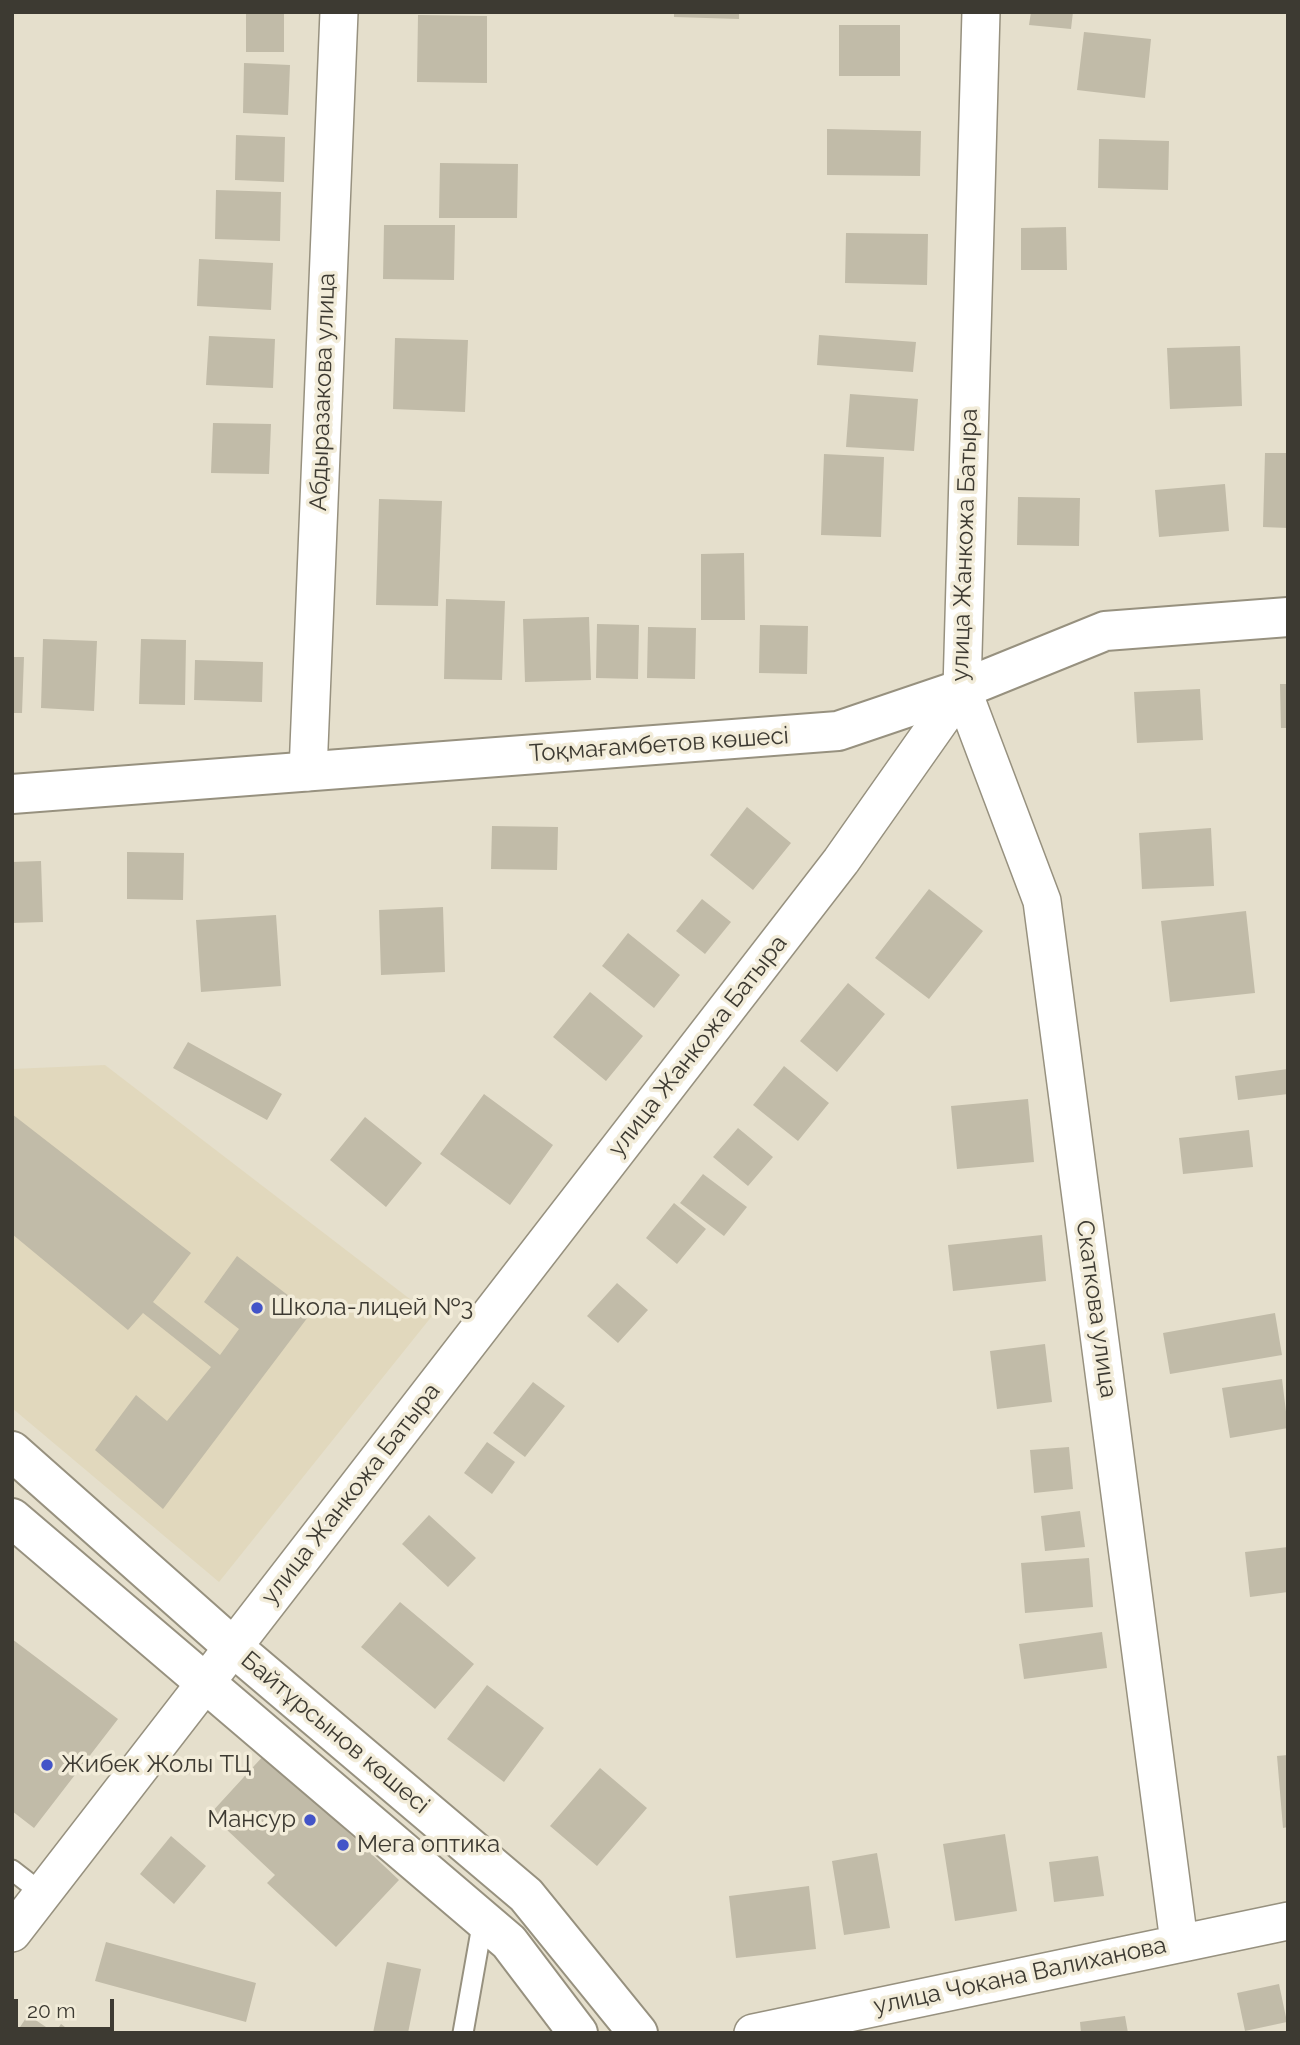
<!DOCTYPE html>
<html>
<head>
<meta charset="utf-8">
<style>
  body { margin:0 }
  #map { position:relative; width:1300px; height:2045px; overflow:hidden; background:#e5dfcc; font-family:Raleway,sans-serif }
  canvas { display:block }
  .frame { position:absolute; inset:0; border:14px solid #3d3a32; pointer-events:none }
  .scale { position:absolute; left:14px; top:1999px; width:100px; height:32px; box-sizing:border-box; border:4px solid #3d3a32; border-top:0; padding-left:9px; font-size:21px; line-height:24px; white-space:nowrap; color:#3d3a32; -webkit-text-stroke:5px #f2ecd9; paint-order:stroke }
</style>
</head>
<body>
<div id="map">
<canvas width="1300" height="2045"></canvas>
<div class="frame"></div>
<div class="scale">20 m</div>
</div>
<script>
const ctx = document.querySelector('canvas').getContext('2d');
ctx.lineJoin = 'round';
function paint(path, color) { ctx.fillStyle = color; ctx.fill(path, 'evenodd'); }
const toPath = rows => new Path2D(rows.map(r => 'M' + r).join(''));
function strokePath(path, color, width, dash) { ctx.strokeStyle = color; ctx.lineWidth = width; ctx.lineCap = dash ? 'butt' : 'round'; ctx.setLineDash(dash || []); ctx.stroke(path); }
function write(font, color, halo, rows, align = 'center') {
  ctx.font = font + ' Raleway,sans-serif'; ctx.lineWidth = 7; ctx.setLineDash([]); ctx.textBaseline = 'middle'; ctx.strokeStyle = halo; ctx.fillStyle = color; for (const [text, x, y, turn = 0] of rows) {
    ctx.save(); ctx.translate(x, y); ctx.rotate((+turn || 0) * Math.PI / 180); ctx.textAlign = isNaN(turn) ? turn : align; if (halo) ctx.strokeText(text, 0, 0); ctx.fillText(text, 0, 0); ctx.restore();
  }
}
const built = toPath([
  [105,1065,432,1316,219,1582,12,1408,12,1069]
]);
const building = toPath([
  [246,12,284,12,284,52,246,52],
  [674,12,739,12,739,19,674,17],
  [1031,12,1073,12,1071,29,1029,25],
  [418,15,487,16,487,83,417,82],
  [839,25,900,25,900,76,839,76],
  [1084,32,1151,39,1145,98,1077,90],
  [244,63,290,65,288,115,243,113],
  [827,129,921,131,920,176,827,175],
  [236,135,285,137,284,182,235,180],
  [1099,139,1169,141,1168,190,1098,188],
  [440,163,518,164,517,218,439,218],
  [216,190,281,192,280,241,215,239],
  [384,225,455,225,454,280,383,279],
  [1066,227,1067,270,1021,270,1021,228],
  [846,233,928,234,927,285,845,283],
  [199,259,273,263,271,310,197,306],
  [819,335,916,342,913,372,817,365],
  [209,336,275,339,273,388,206,385],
  [395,338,468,340,465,412,393,409],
  [1240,346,1242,406,1170,409,1167,348],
  [850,394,918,399,914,451,846,447],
  [213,423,271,424,269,474,211,473],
  [1265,453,1288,453,1288,528,1263,527],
  [824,454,884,457,881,537,821,535],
  [1225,484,1229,531,1159,537,1155,490],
  [1018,497,1080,498,1079,546,1017,545],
  [379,499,442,501,438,606,376,605],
  [744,553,745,620,701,620,701,554],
  [446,599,505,601,502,680,444,679],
  [589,617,591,680,525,682,523,619],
  [597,624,639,625,638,679,596,678],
  [760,625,808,626,807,674,759,673],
  [648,627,696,628,695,679,647,678],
  [43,639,97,641,94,711,41,708],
  [141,639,186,640,185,705,139,704],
  [12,657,24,657,22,713,12,713],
  [195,660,263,662,262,702,194,700],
  [1280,684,1288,684,1288,728,1281,728],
  [1200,689,1203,740,1137,743,1134,692],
  [747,807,791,843,753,890,710,855],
  [492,826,558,827,557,870,491,869],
  [1211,828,1214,886,1142,889,1139,833],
  [127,852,184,853,183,900,127,899],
  [41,861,43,922,12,923,12,862],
  [929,889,983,931,929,999,875,958],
  [702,899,731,922,705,954,676,931],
  [443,907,445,972,381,975,379,910],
  [1246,911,1255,993,1170,1002,1161,921],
  [276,915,281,986,201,992,196,920],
  [628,933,680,975,654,1008,602,966],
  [848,983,885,1014,837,1072,800,1041],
  [590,992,643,1036,606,1081,553,1037],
  [188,1042,282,1094,267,1120,173,1068],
  [784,1066,829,1103,798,1141,753,1105],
  [1288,1069,1288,1094,1238,1100,1235,1076],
  [484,1094,553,1145,510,1205,440,1154],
  [1028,1099,1034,1162,957,1169,951,1106],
  [12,1114,191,1253,153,1302,220,1355,239,1329,204,1302,237,1256,311,1313,163,1509,95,1450,136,1395,167,1421,211,1367,143,1313,128,1330,12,1234],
  [365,1117,422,1163,386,1207,330,1160],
  [738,1128,773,1157,748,1186,713,1157],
  [1249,1130,1253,1167,1183,1174,1179,1138],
  [703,1174,747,1207,724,1236,680,1203],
  [674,1203,706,1229,677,1264,646,1238],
  [1042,1235,1046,1281,953,1291,948,1245],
  [617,1283,648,1310,618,1343,587,1316],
  [1275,1313,1282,1355,1170,1374,1163,1333],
  [1045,1344,1052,1402,997,1409,990,1351],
  [1282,1379,1288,1428,1230,1438,1222,1388],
  [533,1382,565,1406,525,1457,493,1433],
  [487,1442,515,1462,492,1494,464,1473],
  [1069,1447,1073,1489,1034,1493,1030,1450],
  [1080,1511,1085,1547,1045,1551,1041,1516],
  [429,1515,476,1558,448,1587,402,1544],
  [1288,1547,1288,1592,1250,1597,1245,1552],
  [1089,1558,1093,1607,1025,1613,1021,1563],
  [400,1602,474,1664,435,1709,361,1647],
  [1102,1632,1107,1668,1024,1679,1019,1644],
  [12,1639,118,1719,34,1828,12,1811],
  [487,1685,544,1728,504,1782,447,1739],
  [265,1754,399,1880,336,1947,267,1883,275,1875,210,1814],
  [1288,1755,1288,1827,1283,1828,1277,1756],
  [600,1768,647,1808,597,1866,550,1826],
  [1005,1834,1017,1911,955,1921,943,1844],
  [171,1836,206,1866,174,1904,140,1874],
  [877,1853,890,1928,844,1935,832,1861],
  [1098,1856,1104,1896,1054,1902,1049,1862],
  [809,1886,816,1949,736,1958,729,1896],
  [106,1942,256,1983,246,2022,95,1981],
  [387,1962,421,1969,408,2033,373,2033],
  [1279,1984,1287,2022,1245,2031,1237,1993],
  [28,2015,55,2033,61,2024,73,2033,16,2033],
  [1125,2016,1128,2033,1081,2033,1080,2022]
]);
const lane = toPath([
  [12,1870,43,1894],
  [463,2033,483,1920]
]);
const street = toPath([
  [962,689,1042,901,1179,1942],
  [308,772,339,12],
  [12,1933,841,861,962,689,981,12],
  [753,2033,1288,1921]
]);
const secondary = toPath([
  [12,794,838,731,962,689,1105,631,1288,617],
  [12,1451,233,1647,526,1895,638,2033],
  [12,1518,509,1942,578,2033]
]);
const markers = [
  [257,1308,7,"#4354c8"],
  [47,1765,7,"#4354c8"],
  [310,1820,7,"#4354c8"],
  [343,1845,7,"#4354c8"]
];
const streetNames = [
  ["Абдыразакова улица",323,392,-88],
  ["улица Жанкожа Батыра",965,545,-88],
  ["Тоқмағамбетов көшесі",659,745,-4],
  ["улица Жанкожа Батыра",698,1046,-52],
  ["Скаткова улица",1096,1309,82],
  ["улица Жанкожа Батыра",351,1494,-52],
  ["Байтұрсынов көшесі",335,1733,40],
  ["улица Чокана Валиханова",1020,1976,-12]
];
const poiNames = [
  ["Школа-лицей №3",271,1308],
  ["Жибек Жолы ТЦ",61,1765],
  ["Мансур",296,1820,"right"],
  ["Мега оптика",357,1845]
];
paint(built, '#e1d8bd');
paint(building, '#c1bba8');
strokePath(lane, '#97917f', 23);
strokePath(street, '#97917f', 40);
strokePath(secondary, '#97917f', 42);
strokePath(lane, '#fff', 19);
strokePath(street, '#fff', 37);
strokePath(secondary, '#fff', 38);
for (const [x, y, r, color] of markers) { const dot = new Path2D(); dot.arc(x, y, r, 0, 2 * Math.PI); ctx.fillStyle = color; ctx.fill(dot); strokePath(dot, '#f2ecd9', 2.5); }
write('24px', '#3d3a32', '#f2ecd9', streetNames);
write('24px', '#3d3a32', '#f2ecd9', poiNames, 'left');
</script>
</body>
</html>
